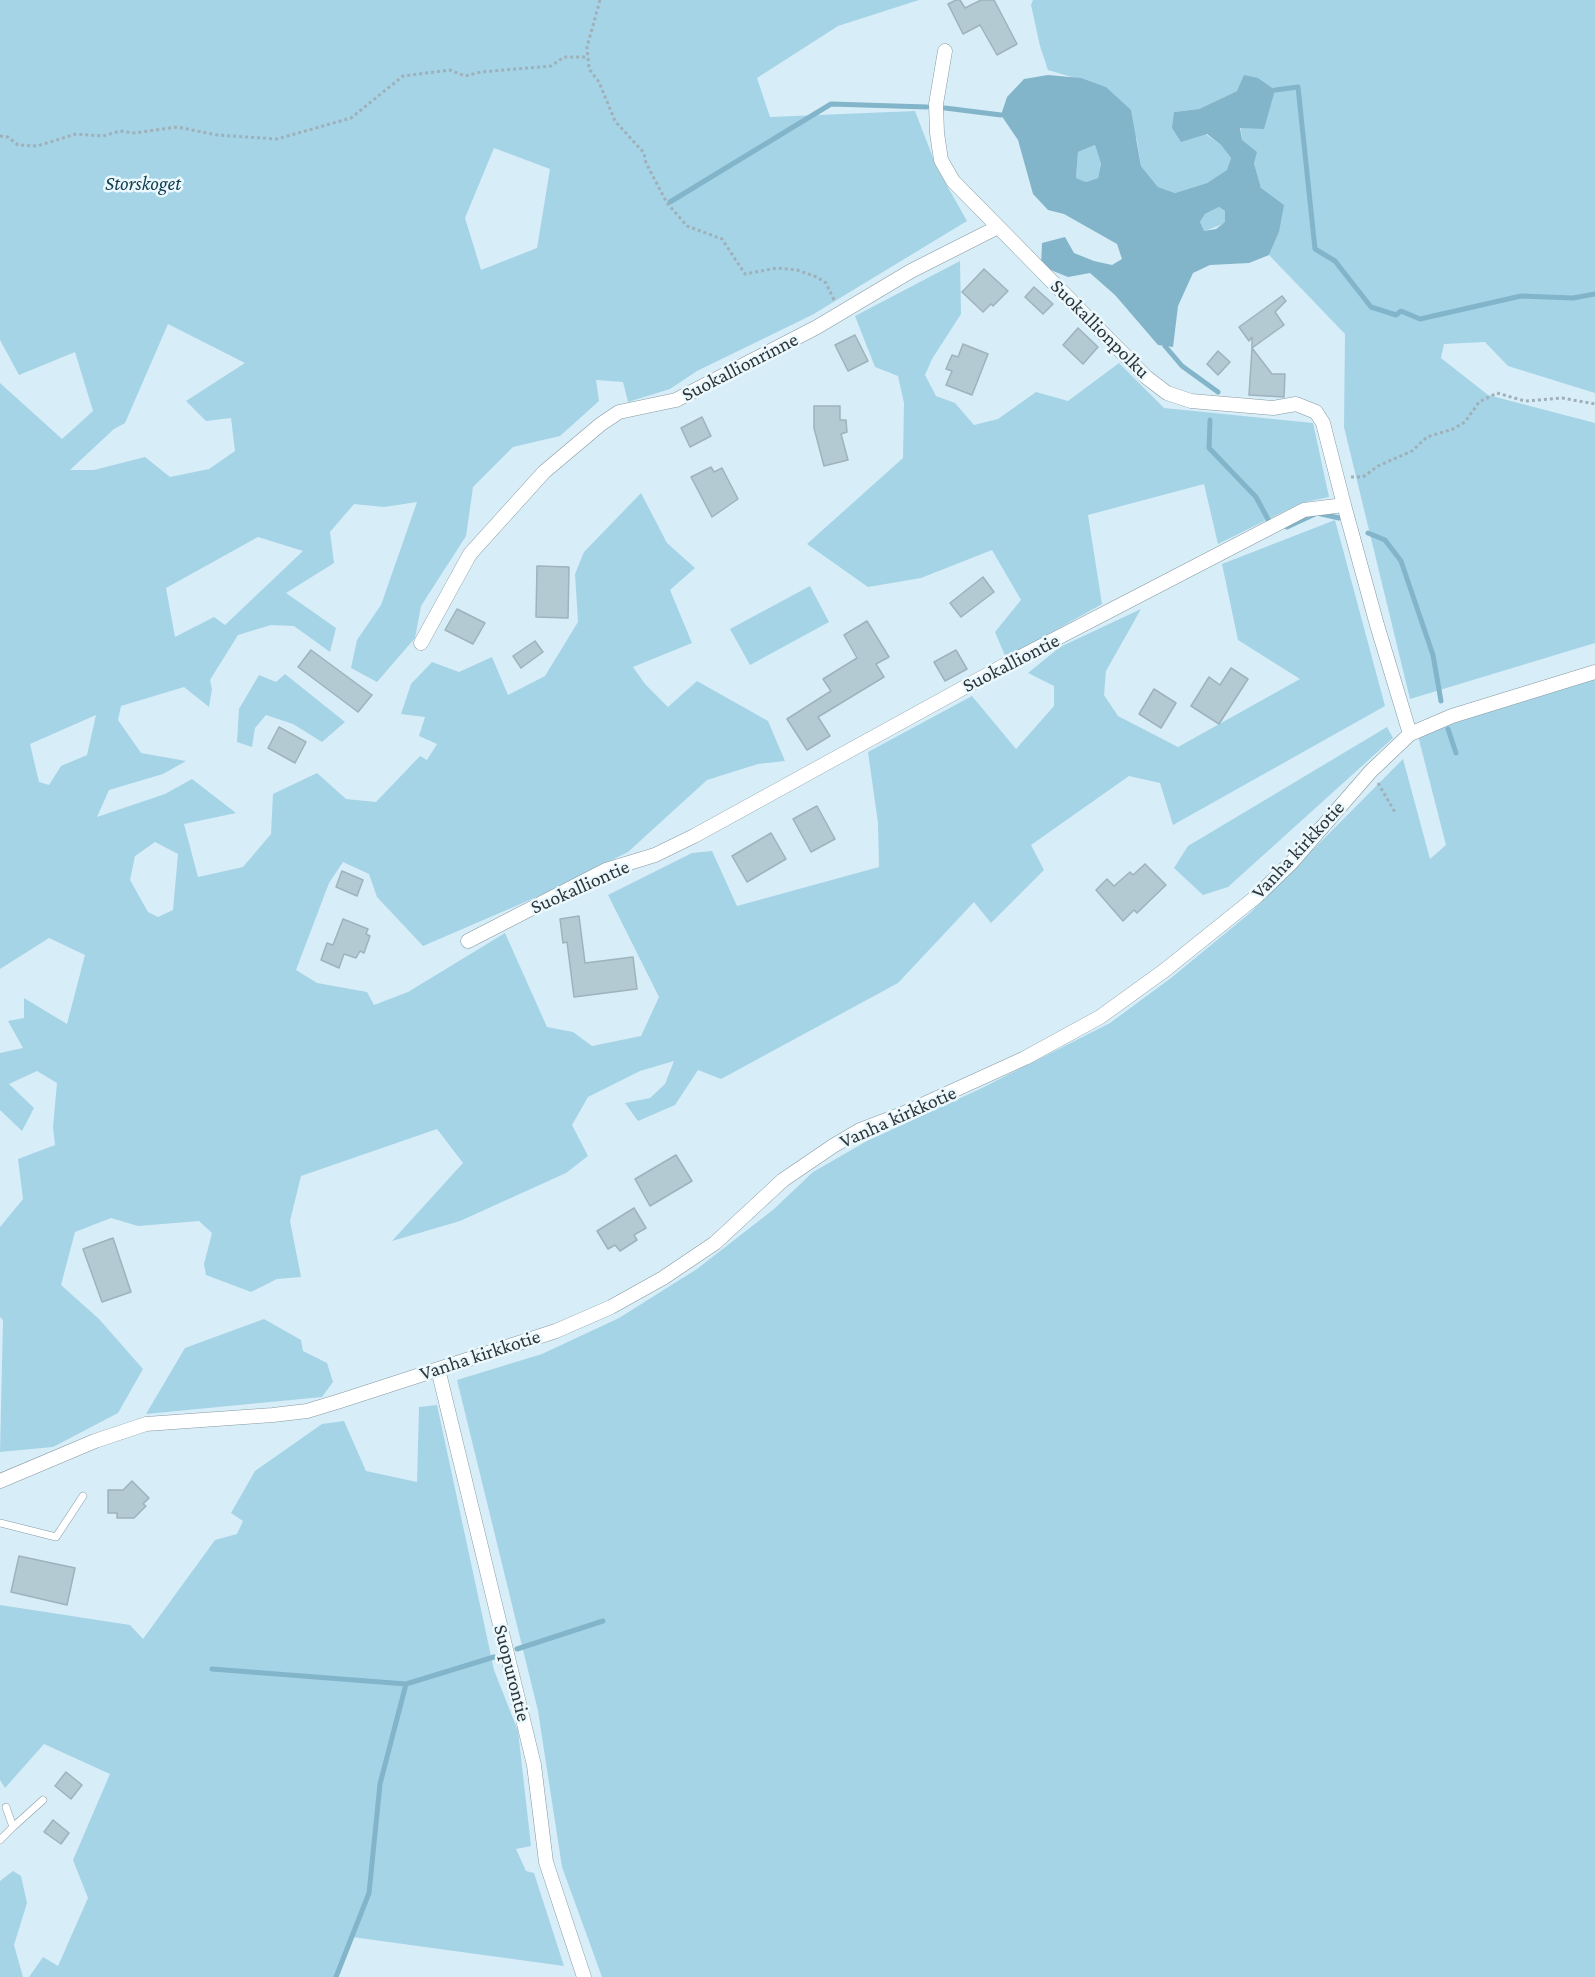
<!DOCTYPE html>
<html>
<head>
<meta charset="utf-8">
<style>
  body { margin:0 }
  canvas { display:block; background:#d7edf7 }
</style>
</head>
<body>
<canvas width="1595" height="1977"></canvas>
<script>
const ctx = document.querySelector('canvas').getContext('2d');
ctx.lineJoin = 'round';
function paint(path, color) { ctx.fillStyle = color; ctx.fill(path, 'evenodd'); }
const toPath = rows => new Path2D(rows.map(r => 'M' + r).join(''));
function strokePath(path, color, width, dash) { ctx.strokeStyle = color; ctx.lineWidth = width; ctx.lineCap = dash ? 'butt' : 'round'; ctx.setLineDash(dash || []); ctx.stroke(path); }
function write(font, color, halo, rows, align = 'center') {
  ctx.font = font + ' "Crimson Pro",serif'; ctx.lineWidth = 5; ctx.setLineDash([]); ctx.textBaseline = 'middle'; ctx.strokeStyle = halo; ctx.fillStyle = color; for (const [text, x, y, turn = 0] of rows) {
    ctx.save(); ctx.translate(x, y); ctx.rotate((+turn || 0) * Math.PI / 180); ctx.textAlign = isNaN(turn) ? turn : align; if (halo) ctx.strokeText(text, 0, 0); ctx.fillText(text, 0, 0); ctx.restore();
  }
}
const green = toPath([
  [0,0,919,0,838,26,757,78,770,117,915,111,937,168,967,221,812,315,697,371,670,389,628,402,623,382,596,380,599,401,560,436,513,447,473,487,466,536,421,606,415,638,377,682,351,668,357,640,381,605,417,502,384,507,354,504,330,532,334,563,286,593,336,628,330,652,294,626,271,625,238,635,210,680,212,689,209,707,184,687,121,706,118,720,141,753,186,761,163,774,109,790,97,817,165,794,192,779,236,813,184,824,198,877,243,867,271,834,273,794,317,773,346,799,376,802,420,756,427,760,437,744,419,736,425,717,401,714,411,684,432,662,459,672,492,657,508,695,545,676,578,622,575,574,584,552,641,493,667,543,695,568,670,590,692,643,633,667,645,684,668,707,697,681,768,721,785,761,758,764,707,780,628,852,546,893,423,946,377,897,369,874,343,862,329,883,296,970,317,983,367,992,374,1005,408,992,505,933,547,1027,573,1032,592,1046,641,1036,659,997,608,895,692,853,712,851,737,906,879,867,878,823,868,752,972,696,1016,749,1054,706,1054,686,1028,673,1060,647,1141,609,1106,671,1104,695,1118,716,1178,747,1300,679,1238,640,1222,564,1335,520,1385,706,1173,825,1160,783,1129,776,1031,845,1044,870,991,923,974,902,898,983,721,1079,698,1070,675,1105,638,1121,625,1103,650,1098,665,1084,674,1061,640,1071,588,1097,572,1125,588,1156,566,1173,460,1221,392,1241,463,1163,437,1129,301,1176,290,1221,301,1277,277,1279,251,1292,206,1275,204,1264,212,1233,199,1221,138,1226,111,1218,75,1232,61,1285,99,1319,143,1369,118,1413,53,1447,0,1452,3,1320,0,1317,0,1227,23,1199,18,1159,55,1145,53,1127,57,1083,37,1071,9,1084,34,1108,22,1131,0,1110,0,1053,23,1048,8,1021,24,1018,24,998,67,1024,85,955,49,938,0,969,0,383,62,439,93,411,75,352,19,375,0,340],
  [494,148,550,169,537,248,481,270,465,218],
  [168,324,245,363,186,401,206,421,231,418,235,451,209,469,170,477,145,457,94,470,70,470,114,429,125,423],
  [258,537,303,551,225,625,214,617,175,637,166,588],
  [96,715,87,755,61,766,49,785,39,782,30,744],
  [155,842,178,854,173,910,158,917,148,912,130,880,135,856],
  [1033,0,1595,0,1595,393,1508,366,1485,342,1444,344,1441,358,1488,395,1595,423,1595,643,1410,699,1344,427,1345,334,1269,255,1279,232,1261,188,1254,163,1242,140,1237,91,1199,109,1174,112,1221,145,1231,158,1228,170,1207,183,1175,193,1158,187,1141,166,1137,140,1106,87,1048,70,1040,46,1031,5],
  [1095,145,1101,164,1098,178,1086,182,1076,178,1078,152],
  [1219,207,1225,211,1225,223,1203,232,1200,222,1205,214],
  [960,261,961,314,932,359,925,375,936,396,955,403,974,425,998,419,1036,392,1068,401,1119,363,1164,408,1313,423,1329,497,1301,503,1218,544,1204,484,1088,515,1102,604,1006,658,995,632,1021,600,992,550,921,578,868,587,807,544,903,458,904,403,898,376,875,367,855,316],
  [810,586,829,622,750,665,730,629],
  [285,674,345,722,322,742,293,724,266,715,255,728,252,747,237,742,239,709,259,675,276,682],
  [1595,678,1595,1977,602,1977,562,1867,538,1711,457,1380,542,1354,619,1318,697,1269,774,1209,813,1172,867,1141,982,1088,1110,1023,1171,978,1250,913,1403,759,1430,859,1446,845,1418,736,1485,710],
  [1387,727,1393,738,1228,887,1203,895,1174,868,1188,846],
  [264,1319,301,1340,303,1351,327,1363,333,1382,322,1397,146,1414,185,1348],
  [437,1405,494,1670,518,1731,531,1846,516,1849,526,1871,534,1873,564,1966,352,1937,336,1977,29,1977,43,1957,58,1966,88,1898,73,1860,110,1774,44,1744,5,1788,0,1780,0,1605,130,1625,143,1639,215,1540,237,1534,243,1521,231,1513,255,1471,322,1424,344,1421,366,1471,417,1482,419,1407],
  [13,1871,21,1876,27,1903,14,1945,23,1977,0,1977,0,1881]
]);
const water = toPath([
  [1048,75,1081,78,1106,87,1131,110,1141,166,1158,187,1175,193,1207,183,1227,170,1231,158,1221,145,1207,134,1181,142,1172,128,1174,112,1199,109,1237,91,1244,75,1258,78,1275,90,1264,129,1240,128,1242,140,1257,152,1254,163,1261,188,1284,205,1279,232,1269,255,1249,263,1210,265,1193,273,1178,306,1173,347,1158,345,1115,295,1090,273,1068,277,1041,266,1042,243,1065,237,1074,253,1094,261,1112,265,1122,259,1117,244,1064,214,1048,210,1033,194,1018,140,1001,115,1007,97,1024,79],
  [1095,145,1101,164,1098,178,1086,182,1076,178,1078,152],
  [1219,207,1225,211,1225,222,1216,229,1204,231,1200,222,1205,214]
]);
const stream = toPath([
  [1275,90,1298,87,1315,249,1335,261,1371,307,1396,315,1401,311,1420,319,1521,296,1573,298,1595,294],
  [945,108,1001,115],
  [670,202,831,104,927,107],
  [1165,346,1182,366,1218,392],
  [1210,420,1209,448,1256,497,1269,521],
  [1287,527,1317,513,1339,518],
  [1368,533,1385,540,1401,561,1433,655,1441,701],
  [1448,729,1456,753],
  [517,1649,603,1621],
  [212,1669,406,1684],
  [336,1977,369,1893,380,1784,406,1684,494,1657]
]);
const building = toPath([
  [956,0,960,0,965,8,981,0,994,0,1017,44,997,55,980,25,963,34,948,4,956,0],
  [984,269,1008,291,993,306,991,304,983,312,962,292,984,269],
  [1034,287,1053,304,1043,314,1025,297,1034,287],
  [1282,296,1286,301,1275,312,1284,325,1252,348,1252,337,1249,341,1239,327,1282,296],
  [1078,328,1098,347,1083,364,1063,345,1078,328],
  [855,335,868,361,848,371,835,345,855,335],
  [963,344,988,354,972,395,946,385,952,371,946,369,952,355,958,357,963,344],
  [1252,348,1272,374,1285,374,1284,397,1249,395,1252,348],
  [1218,351,1230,362,1218,375,1207,364,1218,351],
  [814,406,840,406,840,420,846,420,847,432,841,434,848,460,824,466,814,428,814,406],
  [702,417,711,436,690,447,681,428,702,417],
  [711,467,714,472,722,468,738,499,712,517,691,477,711,467],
  [537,566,569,567,568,618,536,617,537,566],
  [983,577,994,592,961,617,950,603,983,577],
  [457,609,485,623,473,644,445,630,457,609],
  [867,621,889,657,876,664,884,677,818,717,830,736,807,750,787,719,831,691,823,679,857,658,844,635,867,621],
  [535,641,543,652,521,668,513,656,535,641],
  [311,650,372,695,358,712,298,667,311,650],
  [956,650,967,669,945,681,934,662,956,650],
  [1231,668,1248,679,1219,724,1191,706,1209,677,1220,685,1231,668],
  [1154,689,1176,703,1161,728,1139,714,1154,689],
  [279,727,306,742,295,763,268,748,279,727],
  [817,806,835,839,811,852,793,819,817,806],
  [771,833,786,859,747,882,732,856,771,833],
  [1145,864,1166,885,1137,913,1134,910,1123,921,1096,890,1107,879,1114,886,1130,872,1133,875,1145,864],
  [342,871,363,880,357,896,336,887,342,871],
  [579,916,585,963,633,957,637,989,574,997,567,942,563,943,560,919,579,916],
  [343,919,368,929,366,934,370,936,364,953,360,951,356,958,344,954,339,968,321,960,327,943,333,945,343,919],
  [676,1155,692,1181,650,1206,635,1179,676,1155],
  [634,1208,646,1228,634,1235,637,1240,620,1251,615,1245,608,1249,597,1231,634,1208],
  [113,1238,131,1292,102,1302,83,1249,113,1238],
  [132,1481,149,1498,143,1504,146,1506,134,1518,117,1518,117,1513,108,1513,108,1490,123,1490,132,1481],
  [19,1556,75,1568,67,1605,11,1592,19,1556],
  [66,1772,82,1785,71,1799,55,1786,66,1772],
  [53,1820,69,1833,61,1844,44,1832,53,1820]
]);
const path = toPath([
  [600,0,587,47,589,69,599,82,615,121,644,153,646,163,667,203,687,226,722,239,745,274,777,268,797,270,817,277,826,283,834,300],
  [0,136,8,137,18,145,37,146,76,134,103,136,120,131,134,133,177,127,217,135,277,139,351,118,403,76,450,70,465,76,481,72,551,66,564,57,586,57],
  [1351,477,1363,477,1378,466,1412,451,1427,437,1453,429,1465,422,1479,402,1497,393,1525,401,1562,398,1595,404],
  [1378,783,1396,814]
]);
const service = toPath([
  [0,1523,56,1537,83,1496],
  [13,1827,43,1800],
  [0,1840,13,1827,6,1807]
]);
const minor = toPath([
  [945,51,936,104,937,133,941,160,953,181,1146,377,1167,393,1191,401,1273,408,1296,404,1316,412,1323,423,1344,505],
  [421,643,470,554,544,472,601,424,619,412,676,400,817,327,911,271,998,227],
  [468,941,606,870,655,855,694,836,1005,665,1304,510,1344,505,1377,625,1410,734],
  [438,1369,534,1765,546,1862,584,1977],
  [0,1481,95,1441,146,1424,273,1415,307,1411,340,1401,556,1331,611,1307,663,1278,715,1243,783,1180,833,1146,860,1130,902,1114,1025,1058,1100,1017,1165,970,1257,896,1292,862,1371,771,1410,734,1452,716,1595,672]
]);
const parkNames = [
  ["Storskoget",143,184]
];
const streetNames = [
  ["Suokallionpolku",1100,329,45],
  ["Suokallionrinne",740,367,-27],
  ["Suokalliontie",1011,663,-27],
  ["Vanha kirkkotie",1298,850,-47],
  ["Suokalliontie",580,887,-24],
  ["Vanha kirkkotie",898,1117,-24],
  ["Vanha kirkkotie",480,1355,-18],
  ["Suopurontie",512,1673,76]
];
paint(green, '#a6d4e7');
paint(water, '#83b5ca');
strokePath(stream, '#83b5ca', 5);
paint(building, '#b4cad3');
strokePath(building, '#9eb3bc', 1.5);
strokePath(service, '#869aa3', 8);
strokePath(minor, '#869aa3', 15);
strokePath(path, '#9fb0b8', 3, [3, 3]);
strokePath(service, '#fff', 7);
strokePath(minor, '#fff', 14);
write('italic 20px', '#154050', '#ebf9fe', parkNames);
write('20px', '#2d3539', '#ebf9fe', streetNames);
</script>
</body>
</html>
